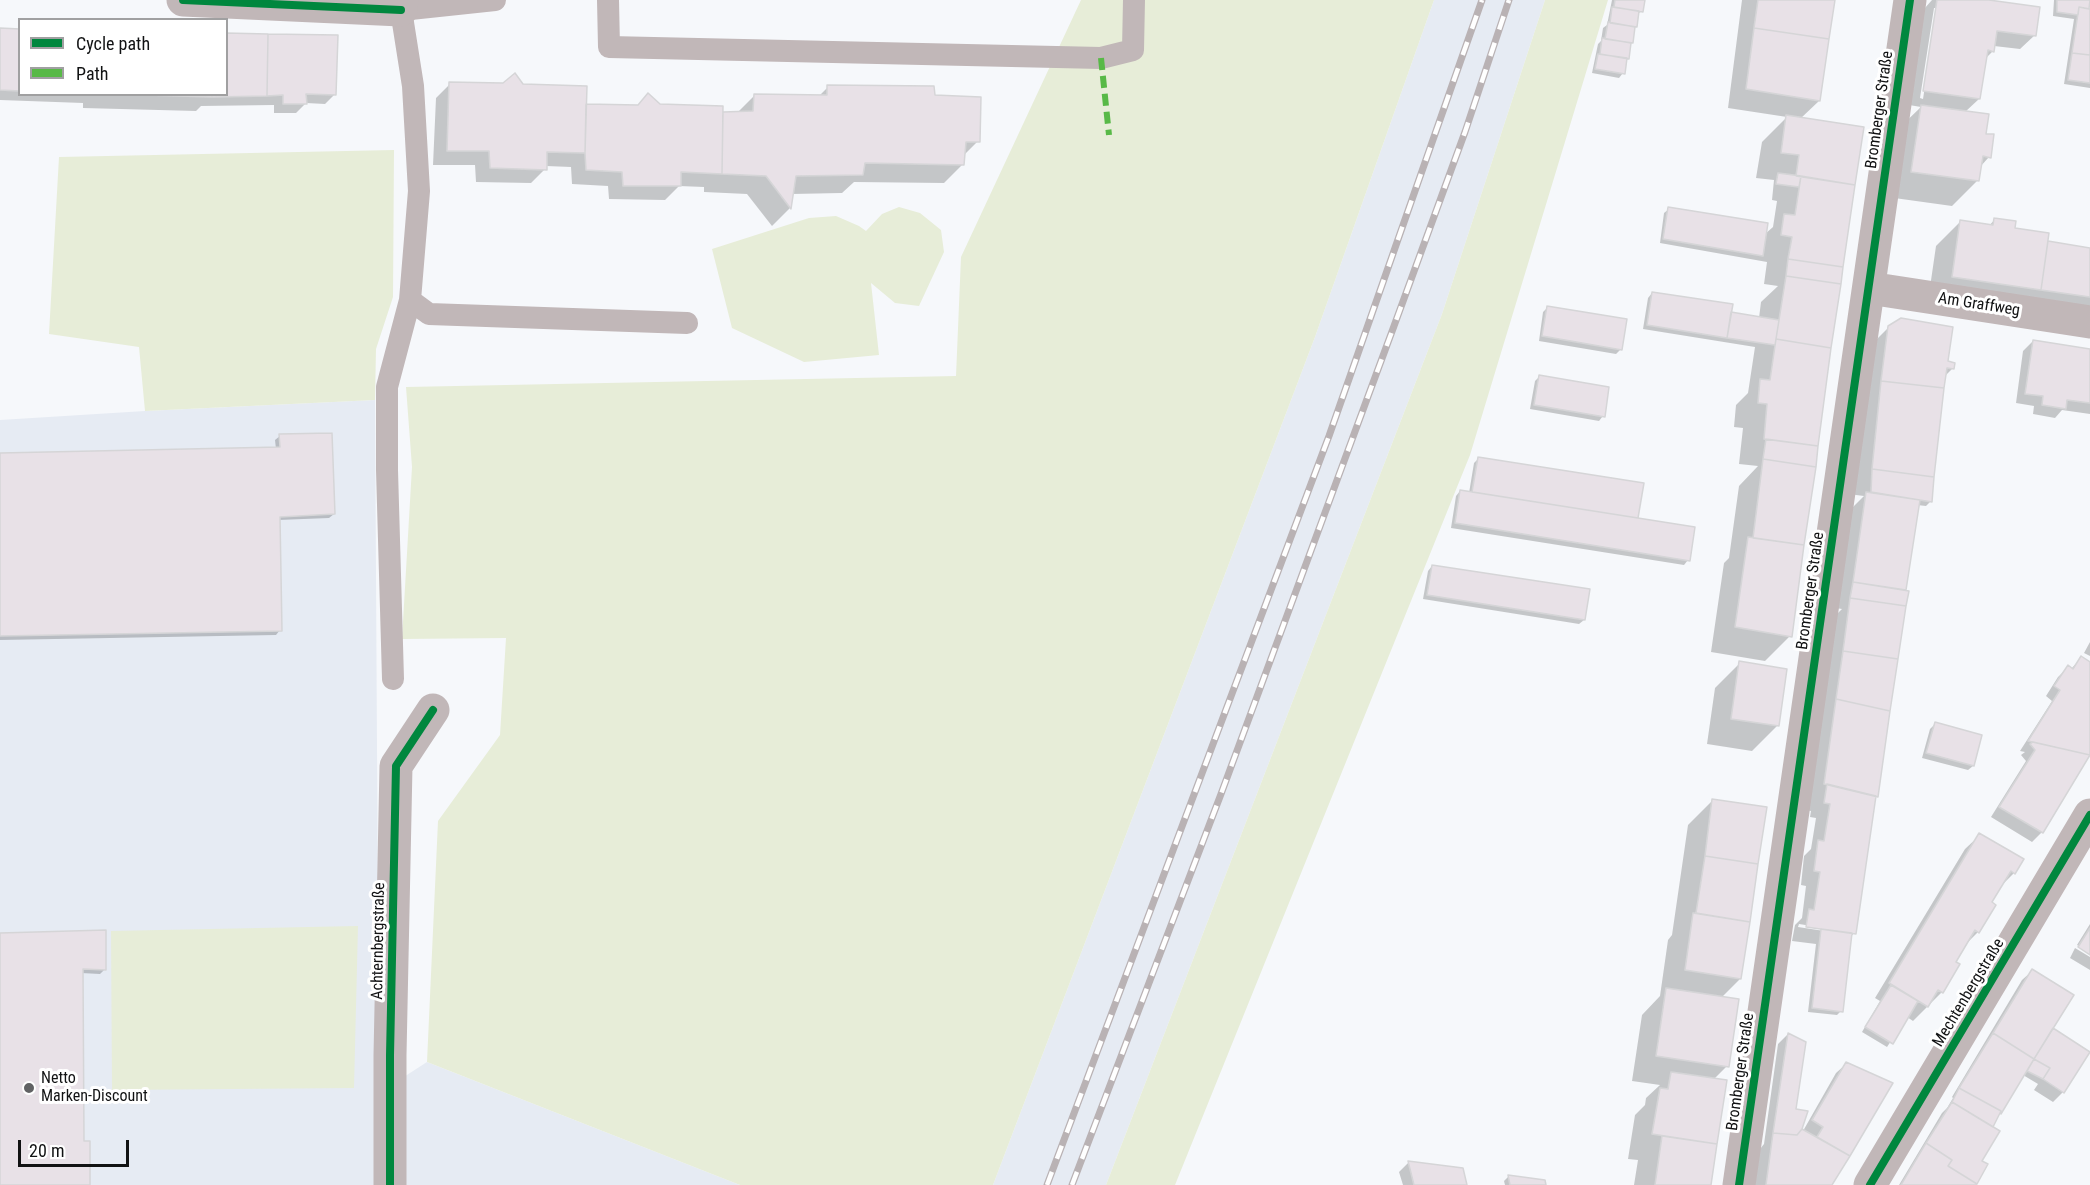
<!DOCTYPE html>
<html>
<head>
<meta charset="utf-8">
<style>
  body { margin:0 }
  #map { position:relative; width:2090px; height:1185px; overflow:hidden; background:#f6f8fb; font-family:"Roboto Condensed",sans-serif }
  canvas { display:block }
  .legend { position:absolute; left:18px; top:18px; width:210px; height:78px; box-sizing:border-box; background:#fff; border:2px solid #a0a0a1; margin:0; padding:8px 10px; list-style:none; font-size:18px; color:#111213 }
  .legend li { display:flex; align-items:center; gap:12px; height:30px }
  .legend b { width:30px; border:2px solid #a0a0a1 }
  .scale { position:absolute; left:18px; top:1140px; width:111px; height:27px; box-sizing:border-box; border:3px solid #111213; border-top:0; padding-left:8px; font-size:18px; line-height:21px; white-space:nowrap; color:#111213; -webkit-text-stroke:4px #fff; paint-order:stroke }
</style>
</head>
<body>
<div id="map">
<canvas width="2090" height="1185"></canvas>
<ul class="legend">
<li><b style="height:8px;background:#00873e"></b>Cycle path</li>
<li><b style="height:8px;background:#58b947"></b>Path</li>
</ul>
<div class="scale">20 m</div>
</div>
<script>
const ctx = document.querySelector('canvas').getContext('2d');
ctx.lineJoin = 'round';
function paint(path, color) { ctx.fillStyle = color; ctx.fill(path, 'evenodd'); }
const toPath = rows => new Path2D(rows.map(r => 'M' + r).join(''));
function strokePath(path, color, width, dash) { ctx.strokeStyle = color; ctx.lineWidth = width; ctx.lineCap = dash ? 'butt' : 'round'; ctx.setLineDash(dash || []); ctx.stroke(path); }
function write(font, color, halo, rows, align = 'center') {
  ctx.font = font + ' "Roboto Condensed",sans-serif'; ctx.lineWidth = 6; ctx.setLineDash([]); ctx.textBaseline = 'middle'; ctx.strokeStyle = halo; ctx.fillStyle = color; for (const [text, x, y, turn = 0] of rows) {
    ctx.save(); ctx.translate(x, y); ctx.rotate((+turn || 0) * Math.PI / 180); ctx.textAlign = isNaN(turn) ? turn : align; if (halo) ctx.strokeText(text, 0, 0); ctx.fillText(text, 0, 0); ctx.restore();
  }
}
const built = toPath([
  [1434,0,1545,0,1442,314,1106,1185,993,1185,1315,337],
  [375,400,379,1093,427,1062,740,1185,0,1185,0,420,145,411]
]);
const green = toPath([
  [1081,0,1434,0,1315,337,993,1185,740,1185,427,1062,438,821,500,735,506,638,402,639,412,467,406,387,956,376,961,257],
  [1545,0,1608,0,1470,455,1175,1185,1106,1185,1442,314],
  [394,150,393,297,376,349,375,400,145,411,139,347,49,334,59,157],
  [899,207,920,213,941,230,944,252,919,306,895,303,871,283,879,355,804,362,732,328,712,249,809,218,836,216,859,226,866,231,882,214],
  [358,926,354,1088,112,1090,111,931]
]);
const shadow = toPath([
  [1612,0,1643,0,1641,11,1637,15,1623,73,1619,78,1592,73,1598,44,1601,41,1603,28,1607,25],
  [1742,0,1833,0,1819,101,1800,119,1839,284,1790,636,1765,661,1711,652,1724,563,1729,558,1739,486,1758,466,1739,464,1743,428,1734,427,1736,405,1748,393,1755,347,1643,329,1648,298,1652,293,1730,313,1759,318,1761,302,1778,286,1764,284,1767,262,1660,243,1664,213,1669,209,1765,234,1773,227,1777,201,1772,200,1774,180,1756,178,1762,142,1787,117,1728,108],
  [1932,0,1994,0,1992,2,2035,35,2020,49,1994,46,1993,51,1985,59,1979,99,1965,112,1984,135,1989,157,1980,167,1977,181,1952,206,1887,197,1896,131,1921,107,1909,105,1924,9],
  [1934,8,1937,8,1923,99,1920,98],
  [2054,0,2088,0,2087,10,2090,11,2090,88,2064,84,2074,19,2053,16],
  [0,30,20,30,20,94,226,94,226,35,335,94,325,104,306,103,296,113,274,113,274,105,201,106,196,111,83,108,83,103,0,100],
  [450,84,522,85,585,105,660,106,722,116,724,114,737,113,755,95,819,96,828,87,933,96,978,141,963,156,963,164,944,183,854,182,842,193,792,194,790,208,772,226,747,194,704,192,704,187,679,186,665,200,609,199,608,186,572,184,571,167,546,166,545,169,531,183,476,182,475,165,433,165,436,98],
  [1995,219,2013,229,2046,243,2090,249,2090,309,1928,301,1936,246,1961,221,1989,226],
  [1548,307,1621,349,1616,354,1539,341,1543,312],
  [1889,327,1953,368,1945,376,1930,502,1926,506,1917,505,1905,590,1902,592,1877,796,1874,799,1854,933,1850,938,1841,1011,1837,1015,1808,1012,1816,944,1792,941,1795,925,1802,918,1806,886,1801,885,1804,856,1811,849,1816,818,1810,817,1811,811,1799,809,1826,625,1842,609,1829,607,1842,518,1864,496,1848,494,1863,353],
  [1799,924,1844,931,1844,934,1798,927],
  [2033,341,2090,350,2090,414,2062,410,2055,418,2033,414,2034,406,2016,403,2023,351],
  [1539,377,1603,416,1599,421,1530,409,1535,381],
  [280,436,334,514,329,518,278,520,280,630,276,635,0,640,0,455,276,449,275,440],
  [1478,459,1642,484,1636,519,1688,560,1684,565,1451,528,1456,496,1460,491,1469,493,1474,463],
  [1432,566,1584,620,1579,624,1423,599,1428,571],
  [2090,642,2090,656,2084,653],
  [2081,658,2090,663,2090,753,2042,832,2032,842,1991,817,2026,761,2021,755,2025,752,2020,751,2052,701,2046,696,2058,677,2068,667,2071,669],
  [1740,663,1777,726,1752,751,1707,744,1715,688],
  [1935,724,1973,766,1968,770,1922,758,1930,729],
  [1713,800,1765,808,1740,979,1721,998,1727,1066,1714,1079,1725,1081,1710,1185,1634,1185,1638,1160,1628,1159,1635,1115,1645,1105,1646,1098,1660,1085,1632,1081,1642,1015,1660,996,1668,940,1672,935,1688,825],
  [1980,835,2022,860,2014,873,1999,888,1990,903,1978,932,1963,947,1954,962,1942,992,1913,1021,1907,1017,1887,1047,1862,1032,1880,1001,1875,998,1965,849],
  [2090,924,2090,953,2077,945],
  [0,934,105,969,100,974,81,973,83,1143,89,1185,0,1185],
  [2075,948,2090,957,2090,970,2070,958],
  [2032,971,2051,1029,2088,1053,2063,1092,2053,1102,2034,1090,2038,1084,2023,1075,1991,1126,1975,1185,1899,1185,1942,1113,1947,1108,1953,1098,1952,1097,2022,980],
  [1788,1034,1795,1110,1803,1131,1836,1073,1846,1064,1891,1083,1831,1185,1755,1185,1760,1149,1764,1144,1778,1044],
  [1409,1162,1466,1185,1403,1185,1399,1172],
  [1508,1177,1544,1185,1505,1185,1504,1181]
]);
const building = toPath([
  [1615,0,1645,0,1643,12,1614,7,1615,0],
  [1758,0,1835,0,1829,39,1754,28,1758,0],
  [1937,0,1989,0,2040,7,2036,36,1997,31,1994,52,1988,50,1980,99,1923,91,1937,0],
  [2057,0,2090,0,2089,9,2079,7,2078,15,2057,12,2057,0],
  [1612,7,1639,11,1637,27,1610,23,1612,7],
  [2079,7,2090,9,2090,55,2072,53,2079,7],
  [1608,22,1635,27,1633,43,1605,39,1608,22],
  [0,28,20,29,20,91,0,90,0,28],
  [1754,28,1829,39,1820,101,1746,89,1754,28],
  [226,33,268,34,267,96,212,97,212,94,226,94,226,33],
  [268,34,338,35,336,95,306,94,307,104,283,104,283,95,267,96,268,34],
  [1602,38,1631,43,1629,59,1600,54,1602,38],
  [2072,53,2090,55,2090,83,2068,80,2072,53],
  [1598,54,1627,58,1625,74,1595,69,1598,54],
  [515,73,523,84,587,86,585,153,547,152,547,170,490,168,489,151,447,151,449,82,503,83,515,73],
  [827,85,934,86,935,95,981,97,980,142,966,142,964,165,865,163,863,175,796,176,791,209,766,176,722,174,723,112,753,111,754,94,827,95,827,85],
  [648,93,660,104,723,106,722,174,681,172,681,186,623,186,622,172,586,170,585,153,586,104,638,105,648,93],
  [116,94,212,94,212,97,116,94],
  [1921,105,1989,114,1986,134,1994,134,1991,158,1983,156,1979,181,1911,172,1921,105],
  [1786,115,1864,127,1855,185,1796,176,1799,155,1781,153,1786,115],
  [1778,173,1801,176,1799,187,1776,184,1778,173],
  [1801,176,1855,185,1843,267,1788,259,1792,237,1781,235,1784,214,1795,215,1801,176],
  [1668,207,1768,223,1763,256,1663,239,1668,207],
  [1994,218,2016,221,2015,228,2049,233,2041,290,1952,277,1960,220,1993,225,1994,218],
  [2048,241,2090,248,2090,297,2041,290,2048,241],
  [1788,259,1843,267,1841,284,1786,276,1788,259],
  [1786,276,1841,284,1831,348,1776,339,1786,276],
  [1652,292,1733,304,1727,338,1647,325,1652,292],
  [1547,306,1627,319,1622,350,1542,336,1547,306],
  [1731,312,1779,320,1775,345,1727,338,1731,312],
  [1901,318,1953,327,1948,361,1955,363,1954,369,1947,368,1944,388,1881,381,1888,326,1901,318],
  [1776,339,1831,348,1818,446,1764,439,1767,404,1758,403,1760,379,1770,380,1776,339],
  [2033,340,2090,349,2090,403,2067,400,2066,409,2042,405,2043,396,2025,394,2033,340],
  [1539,375,1609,387,1605,417,1534,405,1539,375],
  [1881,381,1944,388,1934,477,1872,469,1881,381],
  [332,433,335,514,280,517,282,631,0,636,0,453,280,447,279,434,332,433],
  [1766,439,1818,446,1816,467,1763,459,1766,439],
  [1478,457,1644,483,1638,518,1472,492,1478,457],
  [1763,459,1816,467,1804,545,1753,538,1763,459],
  [1872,469,1934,477,1932,502,1871,492,1872,469],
  [1460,490,1695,527,1690,561,1455,523,1460,490],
  [1866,492,1920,500,1906,590,1853,582,1866,492],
  [1748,537,1804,545,1792,637,1735,627,1748,537],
  [1432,565,1590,589,1585,620,1427,595,1432,565],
  [1853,582,1909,591,1906,606,1850,598,1853,582],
  [1850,598,1906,606,1898,659,1843,651,1850,598],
  [1843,651,1898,659,1890,711,1836,699,1843,651],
  [2081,656,2090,662,2090,755,2028,741,2060,690,2054,686,2068,665,2073,669,2081,656],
  [1739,661,1787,669,1779,726,1731,719,1739,661],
  [1836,699,1890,711,1878,797,1824,784,1836,699],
  [1935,722,1982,735,1974,766,1926,753,1935,722],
  [2033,742,2090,755,2043,833,1999,807,2035,750,2030,744,2033,742],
  [1827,784,1876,796,1856,934,1806,927,1809,909,1814,910,1820,872,1814,871,1818,840,1824,841,1830,804,1824,803,1827,784],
  [1712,799,1767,807,1758,864,1705,856,1712,799],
  [1979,833,2024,859,2015,874,2011,871,1992,902,1996,905,1979,933,1975,930,1956,962,1960,964,1943,993,1938,990,1928,1007,1889,983,1979,833],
  [1705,856,1758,864,1750,922,1696,913,1705,856],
  [1693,913,1750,922,1741,979,1685,970,1693,913],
  [2090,928,2090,955,2078,947,2090,928],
  [1821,929,1852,933,1843,1012,1812,1008,1821,929],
  [106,930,106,970,83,969,84,1141,90,1141,90,1185,0,1185,0,933,106,930],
  [2032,969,2074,995,2034,1059,1993,1033,2032,969],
  [1891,985,1918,1001,1893,1044,1865,1027,1891,985],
  [1666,988,1739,999,1729,1067,1656,1056,1666,988],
  [2053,1028,2090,1052,2064,1093,2043,1079,2050,1068,2034,1059,2053,1028],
  [1788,1033,1806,1042,1796,1109,1808,1111,1802,1129,1797,1135,1773,1133,1788,1033],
  [1993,1033,2034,1059,2001,1114,2001,1111,1959,1088,1993,1033],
  [2034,1059,2050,1068,2043,1079,2027,1071,2034,1059],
  [1846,1062,1893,1083,1850,1156,1817,1137,1823,1127,1812,1120,1846,1062],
  [1671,1072,1727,1080,1717,1144,1652,1134,1660,1088,1668,1089,1671,1072],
  [1959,1088,2001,1111,1993,1127,1952,1102,1959,1088],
  [1952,1102,2000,1131,1982,1161,1988,1164,1977,1184,1948,1166,1952,1160,1926,1143,1952,1102],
  [1802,1129,1850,1156,1832,1185,1766,1185,1773,1133,1797,1135,1802,1129],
  [1662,1136,1717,1144,1711,1185,1655,1185,1662,1136],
  [1926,1143,1952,1160,1948,1166,1977,1184,1976,1185,1901,1185,1926,1143],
  [1408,1161,1463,1168,1467,1185,1414,1185,1408,1161],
  [1508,1175,1545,1180,1546,1185,1510,1185,1508,1175]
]);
const lane = toPath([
  [495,0,401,10,413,86,419,191,410,300,429,314,687,323],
  [608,0,609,47,1101,58,1133,50,1134,0],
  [393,679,387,470,387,387,410,300]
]);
const street = toPath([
  [183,0,401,10,402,0],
  [1869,288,2090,322],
  [390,1185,390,1055,396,766,433,710],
  [1739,1185,1910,0],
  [1870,1185,2090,815]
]);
const rail = toPath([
  [1047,1185,1329,436,1482,0],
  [1072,1185,1221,794,1394,326,1465,132,1509,0]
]);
const quiet = toPath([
  [1101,58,1109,135]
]);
const cycleway = toPath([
  [183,0,401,10],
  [390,1185,390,1055,396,766,433,710],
  [1739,1185,1910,0],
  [1870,1185,2090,815]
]);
const markers = [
  [29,1088,6,"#616264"]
];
const streetNames = [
  ["Bromberger Straße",1880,110,-82],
  ["Am Graffweg",1979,305,9],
  ["Bromberger Straße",1811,591,-82],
  ["Achternbergstraße",379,941,-89],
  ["Mechtenbergstraße",1969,993,-59],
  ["Bromberger Straße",1741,1072,-82]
];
const poiNames = [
  ["Netto",41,1079],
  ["Marken-Discount",41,1097]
];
paint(built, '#e6ebf3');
paint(green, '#e7edd8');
paint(shadow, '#0003');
paint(building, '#e8e1e7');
strokePath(building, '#d5d5d7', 1.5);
strokePath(lane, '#c1b7b8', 22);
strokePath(street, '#c1b7b8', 33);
strokePath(rail, '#b9b2b4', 7);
strokePath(rail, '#fff', 4.5, [14]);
strokePath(quiet, '#58b947', 6, [12, 6]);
strokePath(cycleway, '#00873e', 8);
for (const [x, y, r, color] of markers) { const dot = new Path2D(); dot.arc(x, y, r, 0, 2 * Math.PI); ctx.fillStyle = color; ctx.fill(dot); strokePath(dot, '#fff', 2); }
write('16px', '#111213', '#fff', streetNames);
write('16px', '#111213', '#fff', poiNames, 'left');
</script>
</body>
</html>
